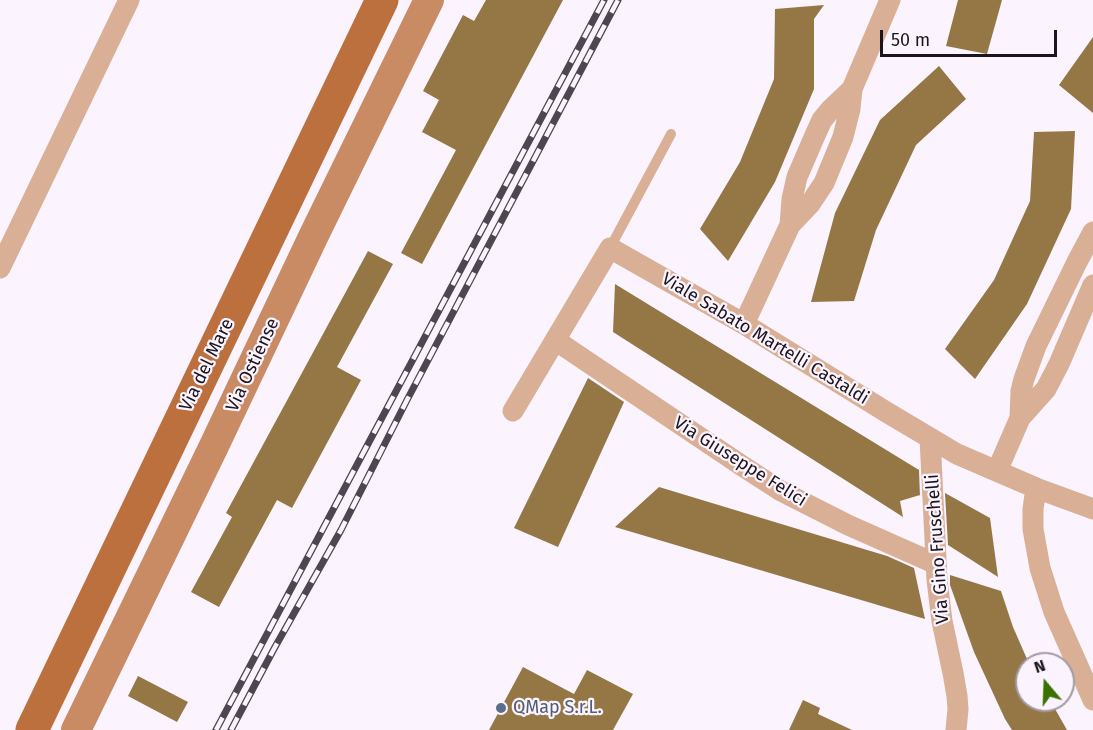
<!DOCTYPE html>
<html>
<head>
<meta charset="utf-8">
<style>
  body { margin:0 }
  #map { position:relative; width:1093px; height:730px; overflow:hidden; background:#fbf3fd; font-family:"Fira Sans",sans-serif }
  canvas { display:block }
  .north { position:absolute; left:1015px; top:652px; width:60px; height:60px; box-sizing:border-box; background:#fbf3fd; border:2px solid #a19aa3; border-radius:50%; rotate:341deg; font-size:16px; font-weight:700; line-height:24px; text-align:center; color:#1b151d }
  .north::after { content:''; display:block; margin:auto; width:21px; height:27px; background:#397201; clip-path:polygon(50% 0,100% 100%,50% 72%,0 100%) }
  .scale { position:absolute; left:880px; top:30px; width:177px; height:27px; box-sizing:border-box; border:3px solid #1b151d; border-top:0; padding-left:8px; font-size:18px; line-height:21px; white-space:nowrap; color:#1b151d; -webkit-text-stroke:4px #fbf3fd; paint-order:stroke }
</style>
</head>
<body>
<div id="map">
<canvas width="1093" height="730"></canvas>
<div class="north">N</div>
<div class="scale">50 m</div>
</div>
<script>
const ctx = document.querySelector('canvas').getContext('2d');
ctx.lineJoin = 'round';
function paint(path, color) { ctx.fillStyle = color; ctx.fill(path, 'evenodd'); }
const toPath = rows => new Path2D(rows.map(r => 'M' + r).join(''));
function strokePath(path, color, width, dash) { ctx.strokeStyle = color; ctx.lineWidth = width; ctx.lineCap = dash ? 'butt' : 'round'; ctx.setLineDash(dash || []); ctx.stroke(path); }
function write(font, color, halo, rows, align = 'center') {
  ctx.font = font + ' "Fira Sans",sans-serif'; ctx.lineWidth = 4.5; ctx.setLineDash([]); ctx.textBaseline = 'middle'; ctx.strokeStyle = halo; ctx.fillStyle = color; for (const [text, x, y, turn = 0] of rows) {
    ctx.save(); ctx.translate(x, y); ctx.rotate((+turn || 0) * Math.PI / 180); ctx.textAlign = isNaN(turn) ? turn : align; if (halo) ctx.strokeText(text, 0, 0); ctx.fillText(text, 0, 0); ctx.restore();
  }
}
const building = toPath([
  [486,0,563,0,422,264,401,253,456,150,422,132,439,100,423,91,463,15,474,21],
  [958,0,1002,0,987,54,946,46],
  [824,5,814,19,814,89,775,182,728,261,700,229,740,162,774,79,775,9],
  [1093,37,1093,113,1059,85],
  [939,66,966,99,916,145,876,230,854,301,811,302,835,213,880,120],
  [1075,131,1071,209,1027,304,975,379,945,349,994,280,1030,201,1034,132],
  [368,251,393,264,337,367,361,380,292,508,277,500,219,607,191,592,232,517,226,513],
  [615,284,919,470,920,497,920,495,900,501,903,517,613,332],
  [588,378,624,402,558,547,514,528],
  [659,487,887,556,914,568,925,619,615,527],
  [945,493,990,518,998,577,948,545],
  [950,575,1001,591,1013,627,1027,659,1027,700,1050,700,1067,730,1012,730,1005,719,974,652,950,585],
  [523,667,574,694,587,670,633,694,613,730,489,730],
  [138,676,188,702,177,722,128,696],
  [803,700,820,708,818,714,852,730,789,730]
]);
const lane = toPath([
  [610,248,671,134]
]);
const street = toPath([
  [852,89,890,0],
  [0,268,129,0],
  [744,324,790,225,792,199,797,177,816,133,822,120,831,109,852,89,850,109,843,137,824,183,810,204,790,225],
  [555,340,741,465,781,491,848,525,936,564],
  [513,411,610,248,744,324,888,413,957,454,1036,488,1093,509],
  [1020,418,1046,389,1059,364,1093,285],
  [930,438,937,580,942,621,953,673,957,696,958,709,956,730],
  [997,471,1020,418,1021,391,1024,379,1036,346,1077,262,1093,232],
  [1036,488,1033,509,1033,529,1040,568,1054,612,1093,700]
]);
const secondary = toPath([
  [76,730,213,448,314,235,429,0]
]);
const primary = toPath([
  [32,730,382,0]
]);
const rail = toPath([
  [216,730,604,0],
  [231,730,275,647,341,530,407,400,618,0]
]);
const markers = [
  [501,708,6,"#5c6f8a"]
];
const streetNames = [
  ["Viale Sabato Martelli Castaldi",765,339,31],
  ["Via del Mare",207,365,-64],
  ["Via Ostiense",253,365,-65],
  ["Via Giuseppe Felici",740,462,32],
  ["Via Gino Fruschelli",938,549,-94]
];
const serviceNames = [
  ["QMap S.r.L.",513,708]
];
paint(building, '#957746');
strokePath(lane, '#d9af95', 10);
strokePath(street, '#d9af95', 21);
strokePath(secondary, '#c98b64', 30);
strokePath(primary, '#bb703e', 33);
strokePath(rail, '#4e4750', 7);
strokePath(rail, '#fbf3fd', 4.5, [14]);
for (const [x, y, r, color] of markers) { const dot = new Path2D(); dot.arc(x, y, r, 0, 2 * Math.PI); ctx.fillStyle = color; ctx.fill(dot); strokePath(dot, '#fbf3fd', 2); }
write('18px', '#1b151d', '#fbf3fd', streetNames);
write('18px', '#4e5e75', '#fbf3fd', serviceNames, 'left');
</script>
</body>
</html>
